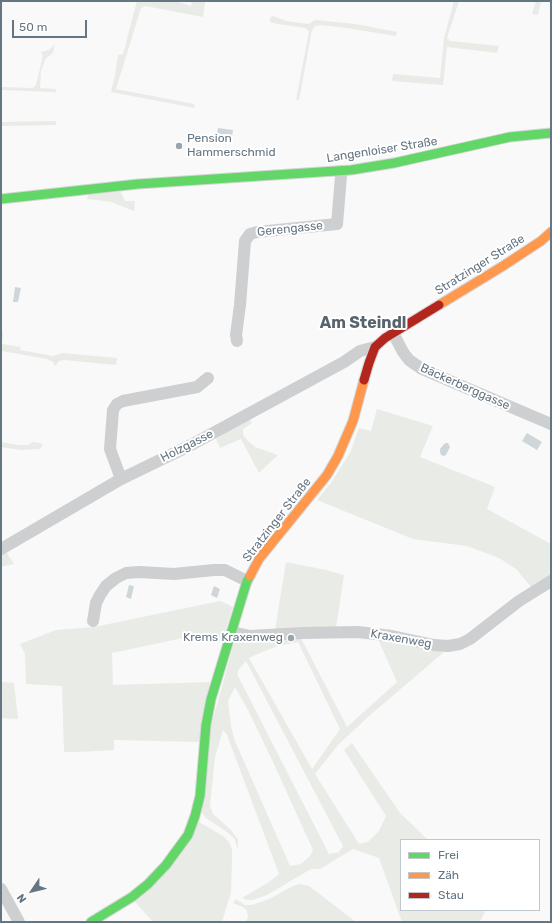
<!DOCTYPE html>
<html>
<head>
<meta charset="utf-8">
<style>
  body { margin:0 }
  #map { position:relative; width:552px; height:923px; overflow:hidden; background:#f9f9f9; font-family:Rubik,sans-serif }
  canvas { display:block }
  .frame { position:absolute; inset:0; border:2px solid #657683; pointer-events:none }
  .legend { position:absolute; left:400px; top:839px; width:140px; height:72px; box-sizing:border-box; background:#fff; border:1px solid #c1c8cd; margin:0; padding:5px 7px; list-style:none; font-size:12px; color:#657683 }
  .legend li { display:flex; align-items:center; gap:8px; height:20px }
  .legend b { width:20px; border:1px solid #c1c8cd }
  .north { position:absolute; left:12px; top:871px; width:40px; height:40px; -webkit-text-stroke:3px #fff; paint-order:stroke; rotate:235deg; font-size:11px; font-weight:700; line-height:16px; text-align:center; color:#657683 }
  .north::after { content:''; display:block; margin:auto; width:14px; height:18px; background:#657683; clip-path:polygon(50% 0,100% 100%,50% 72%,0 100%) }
  .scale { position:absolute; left:12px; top:20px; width:75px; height:18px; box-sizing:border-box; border:2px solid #657683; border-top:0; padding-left:5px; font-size:12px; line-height:14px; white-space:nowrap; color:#657683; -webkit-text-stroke:3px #fff; paint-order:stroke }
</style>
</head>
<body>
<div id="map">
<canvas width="552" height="923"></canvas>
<div class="frame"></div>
<ul class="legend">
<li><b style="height:5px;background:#63d668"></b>Frei</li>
<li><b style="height:5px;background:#ff974d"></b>Zäh</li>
<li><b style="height:5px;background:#b3261e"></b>Stau</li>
</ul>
<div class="north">N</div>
<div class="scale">50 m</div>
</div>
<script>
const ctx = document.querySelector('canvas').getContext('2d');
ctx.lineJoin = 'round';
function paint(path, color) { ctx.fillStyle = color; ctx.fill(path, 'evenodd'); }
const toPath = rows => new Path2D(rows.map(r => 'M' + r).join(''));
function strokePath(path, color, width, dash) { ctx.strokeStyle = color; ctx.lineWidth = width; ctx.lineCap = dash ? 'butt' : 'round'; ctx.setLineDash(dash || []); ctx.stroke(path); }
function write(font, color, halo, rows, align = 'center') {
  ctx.font = font + ' Rubik,sans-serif'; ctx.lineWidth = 4; ctx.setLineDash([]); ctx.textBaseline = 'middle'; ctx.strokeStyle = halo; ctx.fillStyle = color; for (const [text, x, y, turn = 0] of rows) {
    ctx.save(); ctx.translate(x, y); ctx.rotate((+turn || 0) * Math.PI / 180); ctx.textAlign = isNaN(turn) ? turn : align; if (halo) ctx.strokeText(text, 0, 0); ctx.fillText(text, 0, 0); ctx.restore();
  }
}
const green = toPath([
  [137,1,176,1,191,6,192,1,205,1,203,17,145,6,141,8,116,89,194,104,195,108,111,92,115,75,118,55,123,54],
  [454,1,459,1,447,38,450,41,499,46,497,53,447,47,443,85,392,81,393,74,440,78,444,38],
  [536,1,541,1,538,15,532,14],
  [273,16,286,21,309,24,315,20,355,24,397,32,396,36,347,28,321,25,315,26,312,30,299,100,296,100,309,31,305,28,272,23,270,21,270,18],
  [55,44,54,49,52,54,46,58,41,71,40,88,56,89,56,92,1,90,1,87,33,88,36,85,43,56,41,52,49,50],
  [56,121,56,125,1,126,1,122],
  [121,192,125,201,135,201,134,211,111,202,97,200,87,199,88,194],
  [1,332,3,332,2,344,21,347,20,350,53,356,62,353,117,358,116,365,64,360,59,361,55,366,53,362,47,359,2,351,1,353],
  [377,409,433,426,420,457,495,487,487,509,551,544,551,575,531,587,516,569,499,558,467,546,413,539,317,500,330,484,350,453,359,428,371,431],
  [249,418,252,423,243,429,243,435,249,442,255,447,278,455,259,473,241,439,220,448,216,439,228,430],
  [1,442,19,445,28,445,33,442,40,443,43,445,40,449,21,450,1,447],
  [5,550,14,564,1,567,1,553],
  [286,562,326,570,344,575,336,628,275,630],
  [220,601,233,607,222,641,183,638,112,653,113,685,210,682,199,742,114,740,114,750,78,752,64,752,62,686,26,684,25,654,20,644,56,630,94,627],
  [301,638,347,727,397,682,378,639,391,641,444,652,369,716,338,745,315,774,359,844,368,842,379,831,386,816,344,750,352,743,400,813,428,840,401,840,401,910,485,910,484,914,480,922,402,922,379,858,353,849,320,869,311,869,267,895,252,900,247,900,242,898,269,882,279,874,227,735,223,730,215,757,210,806,213,814,231,830,238,840,238,849,234,838,227,832,206,818,202,813,211,726,234,643,241,640],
  [298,642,340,729,312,769,249,658,262,652,278,646],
  [246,661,343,846,339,852,329,854,237,674,239,669],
  [235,687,248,710,273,762,313,850,310,856,301,864,290,866,235,741,231,727,228,701],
  [1,682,14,683,18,719,1,718],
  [199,822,223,836,229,842,232,850,232,861,231,892,222,922,153,922,135,902],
  [300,884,309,886,356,922,258,922,257,921,256,922,245,922,248,918,247,911,243,907,233,903,236,899,245,905,252,905,269,899,293,886]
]);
const water = toPath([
  [218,128,233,130,232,136,217,133],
  [15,287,21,288,18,302,13,302],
  [527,433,542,442,537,450,522,441],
  [446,443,448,443,450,447,446,455,444,456,441,455,440,452,440,449,444,444],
  [129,585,134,586,131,599,126,597],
  [214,586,220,589,217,598,211,595]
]);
const street = toPath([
  [393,333,403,352,409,360,422,369,551,424],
  [237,341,236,335,240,305,245,241,250,234,257,232,337,224,341,176,341,171],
  [121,479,110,449,113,410,117,404,123,401,197,387,208,378],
  [1,549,121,479,191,445,344,362,360,351,375,347],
  [93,621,96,603,100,595,106,586,116,578,126,573,139,572,174,574,214,570,225,570,247,581],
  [232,632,250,636,303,633,358,632,392,636,434,645,448,646,460,644,470,639,519,601,551,581],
  [1,889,19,922]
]);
const fast = toPath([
  [1,199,138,184,351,170,394,163,510,137,551,133],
  [91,922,132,897,148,884,166,865,188,835,195,816,200,796,206,725,211,699,247,581,250,576]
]);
const slow = toPath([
  [439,305,503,266,541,241,551,232],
  [250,576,259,559,327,475,338,456,353,421,364,380]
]);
const jam = toPath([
  [364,380,369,363,375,347,385,338,439,305]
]);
const markers = [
  [179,146,4,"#99a4ac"],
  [291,638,4,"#99a4ac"]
];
const poiNames = [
  ["Pension",187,139],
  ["Hammerschmid",187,153],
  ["Krems Kraxenweg",283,638,"right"]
];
const streetNames = [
  ["Langenloiser Straße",382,150,-9],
  ["Gerengasse",290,229,-6],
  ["Stratzinger Straße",480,265,-32],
  ["Bäckerberggasse",465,387,24],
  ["Holzgasse",187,446,-27],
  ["Stratzinger Straße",277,520,-52],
  ["Kraxenweg",401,639,10]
];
const districtNames = [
  ["Am Steindl",363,323]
];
paint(green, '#e8ebe6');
paint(water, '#ced6d9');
strokePath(fast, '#d5d6d7', 11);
strokePath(slow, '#d5d6d7', 11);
strokePath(jam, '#d5d6d7', 11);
strokePath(street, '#cecfd0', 12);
strokePath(fast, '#63d668', 9);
strokePath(slow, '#ff974d', 9);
strokePath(jam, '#b3261e', 9);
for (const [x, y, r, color] of markers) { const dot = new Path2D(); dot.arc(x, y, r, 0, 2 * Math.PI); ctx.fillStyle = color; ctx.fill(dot); strokePath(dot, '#fff', 1.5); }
write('12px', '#657683', '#fff', poiNames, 'left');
write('12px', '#657683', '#fff', streetNames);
write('bold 16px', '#57646e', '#fff', districtNames);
</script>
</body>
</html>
